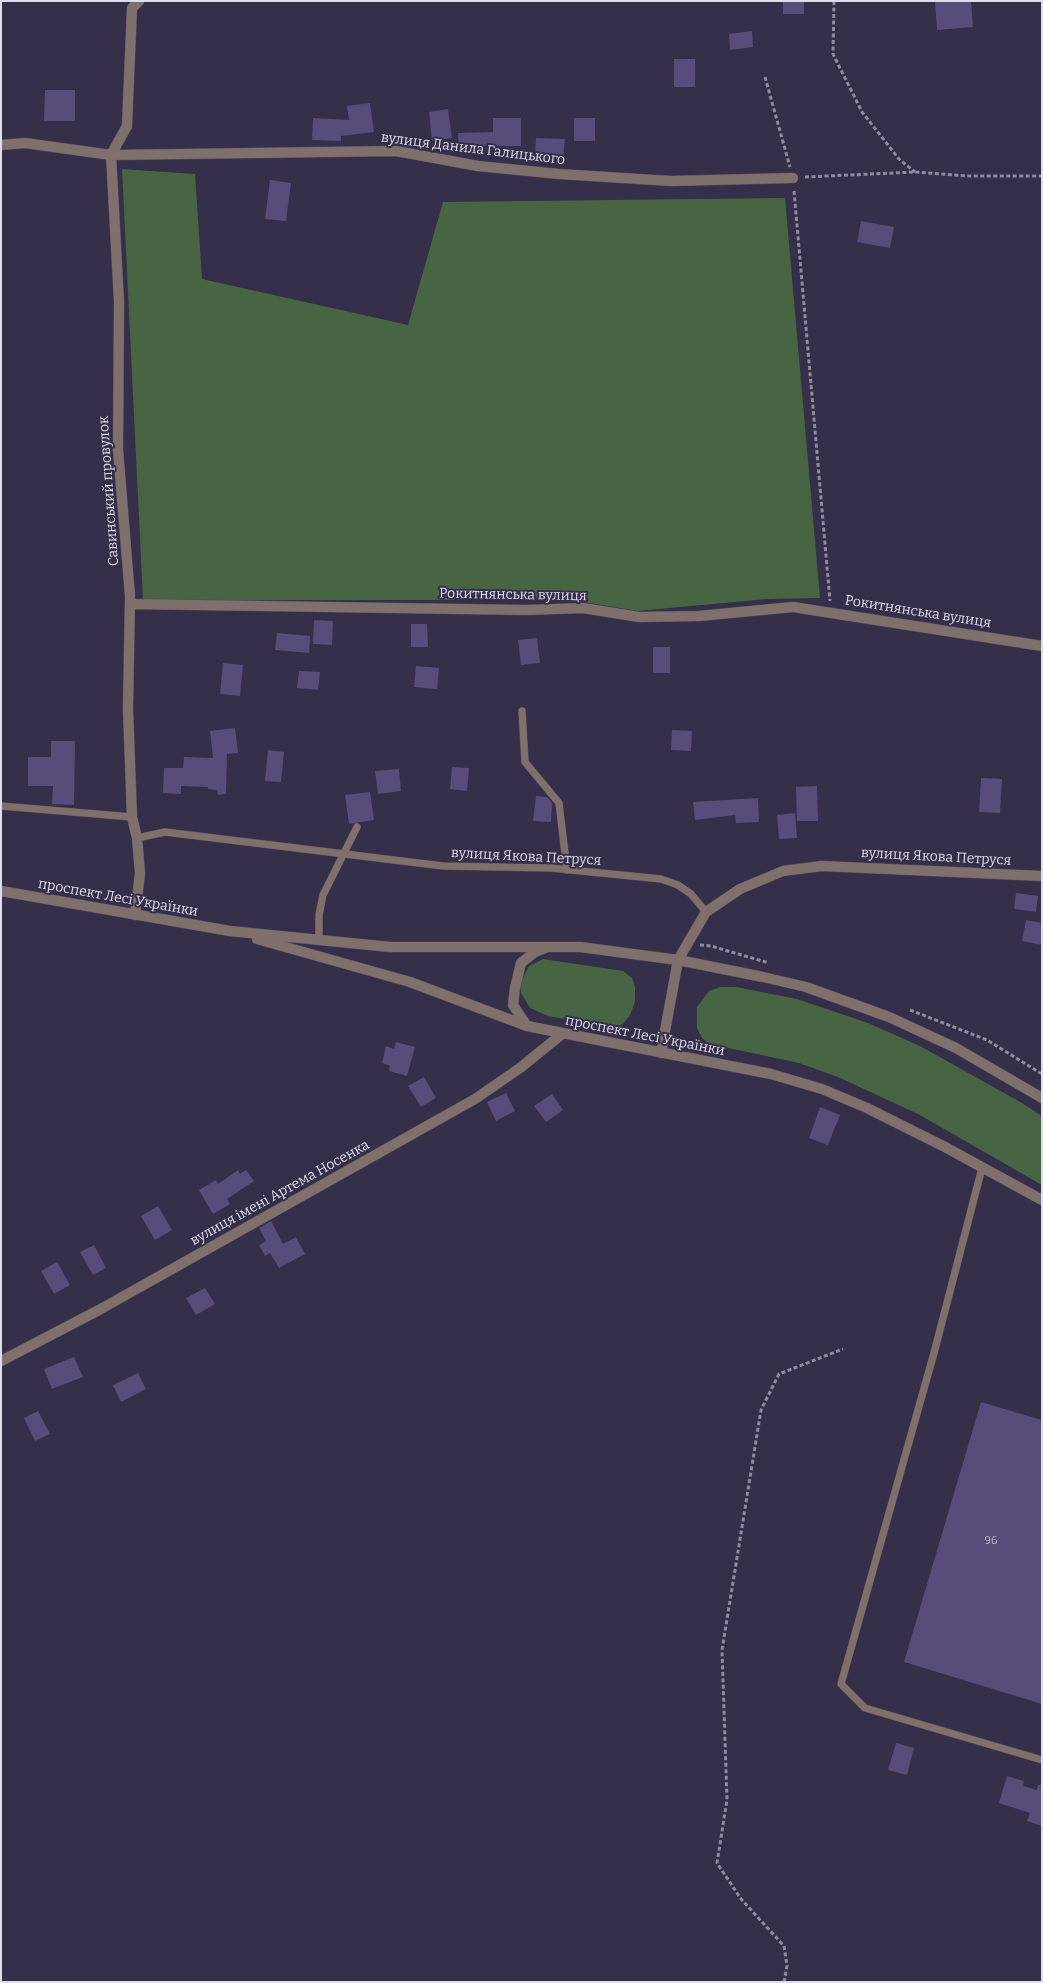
<!DOCTYPE html>
<html>
<head>
<meta charset="utf-8">
<style>
  body { margin:0 }
  #map { position:relative; width:1043px; height:1983px; overflow:hidden; background:#352f49; font-family:Bitter,serif }
  canvas { display:block }
  .frame { position:absolute; inset:0; border:2px solid #dfdced; pointer-events:none }
</style>
</head>
<body>
<div id="map">
<canvas width="1043" height="1983"></canvas>
<div class="frame"></div>
</div>
<script>
const ctx = document.querySelector('canvas').getContext('2d');
ctx.lineJoin = 'round';
function paint(path, color) { ctx.fillStyle = color; ctx.fill(path, 'evenodd'); }
const toPath = rows => new Path2D(rows.map(r => 'M' + r).join(''));
function strokePath(path, color, width, dash) { ctx.strokeStyle = color; ctx.lineWidth = width; ctx.lineCap = dash ? 'butt' : 'round'; ctx.setLineDash(dash || []); ctx.stroke(path); }
function write(font, color, halo, rows, align = 'center') {
  ctx.font = font + ' Bitter,serif'; ctx.lineWidth = 4; ctx.setLineDash([]); ctx.textBaseline = 'middle'; ctx.strokeStyle = halo; ctx.fillStyle = color; for (const [text, x, y, turn = 0] of rows) {
    ctx.save(); ctx.translate(x, y); ctx.rotate((+turn || 0) * Math.PI / 180); ctx.textAlign = isNaN(turn) ? turn : align; if (halo) ctx.strokeText(text, 0, 0); ctx.fillText(text, 0, 0); ctx.restore();
  }
}
const green = toPath([
  [122,169,195,174,202,279,408,325,443,202,785,198,820,598,767,599,637,611,572,600,143,600],
  [543,959,623,971,632,978,635,987,635,1002,630,1015,623,1024,614,1028,548,1016,530,1008,521,993,520,984,529,966],
  [720,987,736,987,797,999,868,1023,920,1046,1022,1103,1042,1116,1042,1185,918,1114,838,1077,799,1063,710,1044,702,1038,697,1028,697,1007,709,991]
]);
const building = toPath([
  [783,1,804,1,804,14,783,14],
  [935,1,971,1,973,27,937,30],
  [752,31,753,47,730,50,729,34],
  [674,59,695,59,695,87,674,87],
  [45,90,75,90,75,121,44,121],
  [370,103,374,132,341,136,341,141,312,140,313,118,349,120,347,106],
  [448,109,452,138,432,141,429,112],
  [493,118,521,118,521,146,480,146,480,153,459,153,458,133,493,132],
  [574,118,595,118,595,141,574,141],
  [536,138,565,139,563,160,535,159],
  [270,180,291,183,286,221,265,219],
  [861,221,894,227,890,248,857,242],
  [314,620,333,621,332,645,313,644],
  [411,624,427,624,428,647,411,647],
  [277,633,310,636,309,653,275,650],
  [537,638,540,663,521,665,518,640],
  [653,647,670,647,670,673,653,673],
  [223,663,243,665,240,696,220,694],
  [416,666,439,668,437,689,414,687],
  [299,671,320,672,318,690,297,688],
  [235,728,238,753,227,754,226,794,218,795,217,790,208,789,208,787,181,786,181,794,163,793,164,768,183,768,184,757,213,758,210,731],
  [672,730,692,731,691,751,671,750],
  [51,741,75,741,74,805,52,804,53,786,28,786,28,757,51,757],
  [268,750,284,752,281,782,265,781],
  [452,767,469,768,467,791,450,789],
  [399,769,401,791,378,794,375,771],
  [981,778,1002,779,1000,813,979,812],
  [817,786,818,821,797,821,796,787],
  [370,792,374,820,349,824,345,795],
  [536,796,547,797,552,803,551,822,533,821],
  [758,798,759,822,736,823,735,815,695,820,693,802],
  [795,813,797,838,779,839,777,815],
  [1016,893,1038,896,1036,912,1014,909],
  [1026,920,1042,923,1042,945,1022,941],
  [396,1042,415,1047,407,1076,389,1071,390,1066,382,1063,386,1046,394,1049],
  [424,1077,436,1098,421,1107,408,1086],
  [506,1093,515,1111,496,1121,487,1102],
  [552,1094,563,1110,546,1122,534,1106],
  [820,1107,840,1115,828,1145,809,1138],
  [238,1170,240,1174,246,1170,254,1181,227,1199,230,1204,213,1214,199,1190,216,1180,218,1184],
  [158,1206,172,1230,155,1240,141,1216],
  [271,1221,283,1244,296,1237,305,1254,279,1268,270,1253,265,1256,259,1245,266,1241,259,1228],
  [94,1245,106,1268,93,1275,80,1252],
  [57,1262,70,1285,54,1294,41,1271],
  [205,1288,215,1304,196,1315,186,1298],
  [74,1357,83,1377,52,1389,44,1369],
  [138,1373,146,1389,121,1402,113,1385],
  [981,1402,1042,1420,1042,1704,904,1662],
  [38,1411,50,1434,35,1441,24,1418],
  [896,1743,914,1748,907,1775,888,1770],
  [1007,1776,1024,1781,1023,1786,1037,1790,1038,1785,1042,1785,1042,1826,1027,1821,1030,1813,999,1803]
]);
const path = toPath([
  [834,1,833,54,862,112,899,159,915,172],
  [765,77,790,167],
  [805,177,915,172,969,176,1042,176],
  [794,191,830,601],
  [700,945,711,946,769,963],
  [910,1010,987,1040,1042,1074],
  [784,1982,787,1966,784,1946,741,1899,717,1863,727,1800,722,1650,761,1410,779,1374,843,1349]
]);
const service = toPath([
  [522,711,525,762,559,803,567,870],
  [1,806,132,817],
  [137,838,165,832,443,866,551,868,661,879,678,885,691,894,706,912],
  [319,940,319,915,323,895,357,827],
  [982,1168,934,1353,841,1684,865,1708,1042,1760]
]);
const minor = toPath([
  [1,145,25,143,111,155,396,151,478,166,559,174,671,181,793,178],
  [131,604,526,610,583,608,639,617,699,616,793,607,1042,646],
  [135,915,140,873,137,838,132,817,128,709,130,596,118,450,119,302,111,155,127,126,132,8,139,1],
  [678,960,706,912,740,889,783,871,822,866,1042,876],
  [1,1361,99,1310,475,1099,520,1068,562,1034]
]);
const tertiary = toPath([
  [1,891,230,931,390,947,580,947,678,960,763,977,806,987,889,1017,956,1048,1042,1098],
  [257,939,410,982,527,1026,771,1074,822,1089,867,1108,945,1147,1042,1200],
  [527,1026,513,1005,515,988,521,963,535,952,545,948],
  [661,1053,678,960]
]);
const numberNames = [
  ["96",991,1541]
];
const streetNames = [
  ["вулиця Данила Галицького",473,149,7],
  ["Савинський провулок",109,491,-94],
  ["Рокитнянська вулиця",513,595,1],
  ["Рокитнянська вулиця",918,612,9],
  ["вулиця Якова Петруся",526,857,3],
  ["вулиця Якова Петруся",936,857,3],
  ["проспект Лесі Українки",118,898,10],
  ["проспект Лесі Українки",645,1036,11],
  ["вулиця імені Артема Носенка",280,1193,-29]
];
paint(green, '#486543');
paint(building, '#574c7a');
strokePath(service, '#504b63', 8);
strokePath(minor, '#504b63', 11);
strokePath(tertiary, '#504b63', 11);
strokePath(path, '#8f8ba0', 3, [4, 2.5]);
strokePath(service, '#80706c', 7);
strokePath(minor, '#80706c', 10);
strokePath(tertiary, '#80706c', 10);
write('11px', '#bdb8d0', null, numberNames);
write('14px', '#dfdced', '#352f49', streetNames);
</script>
</body>
</html>
